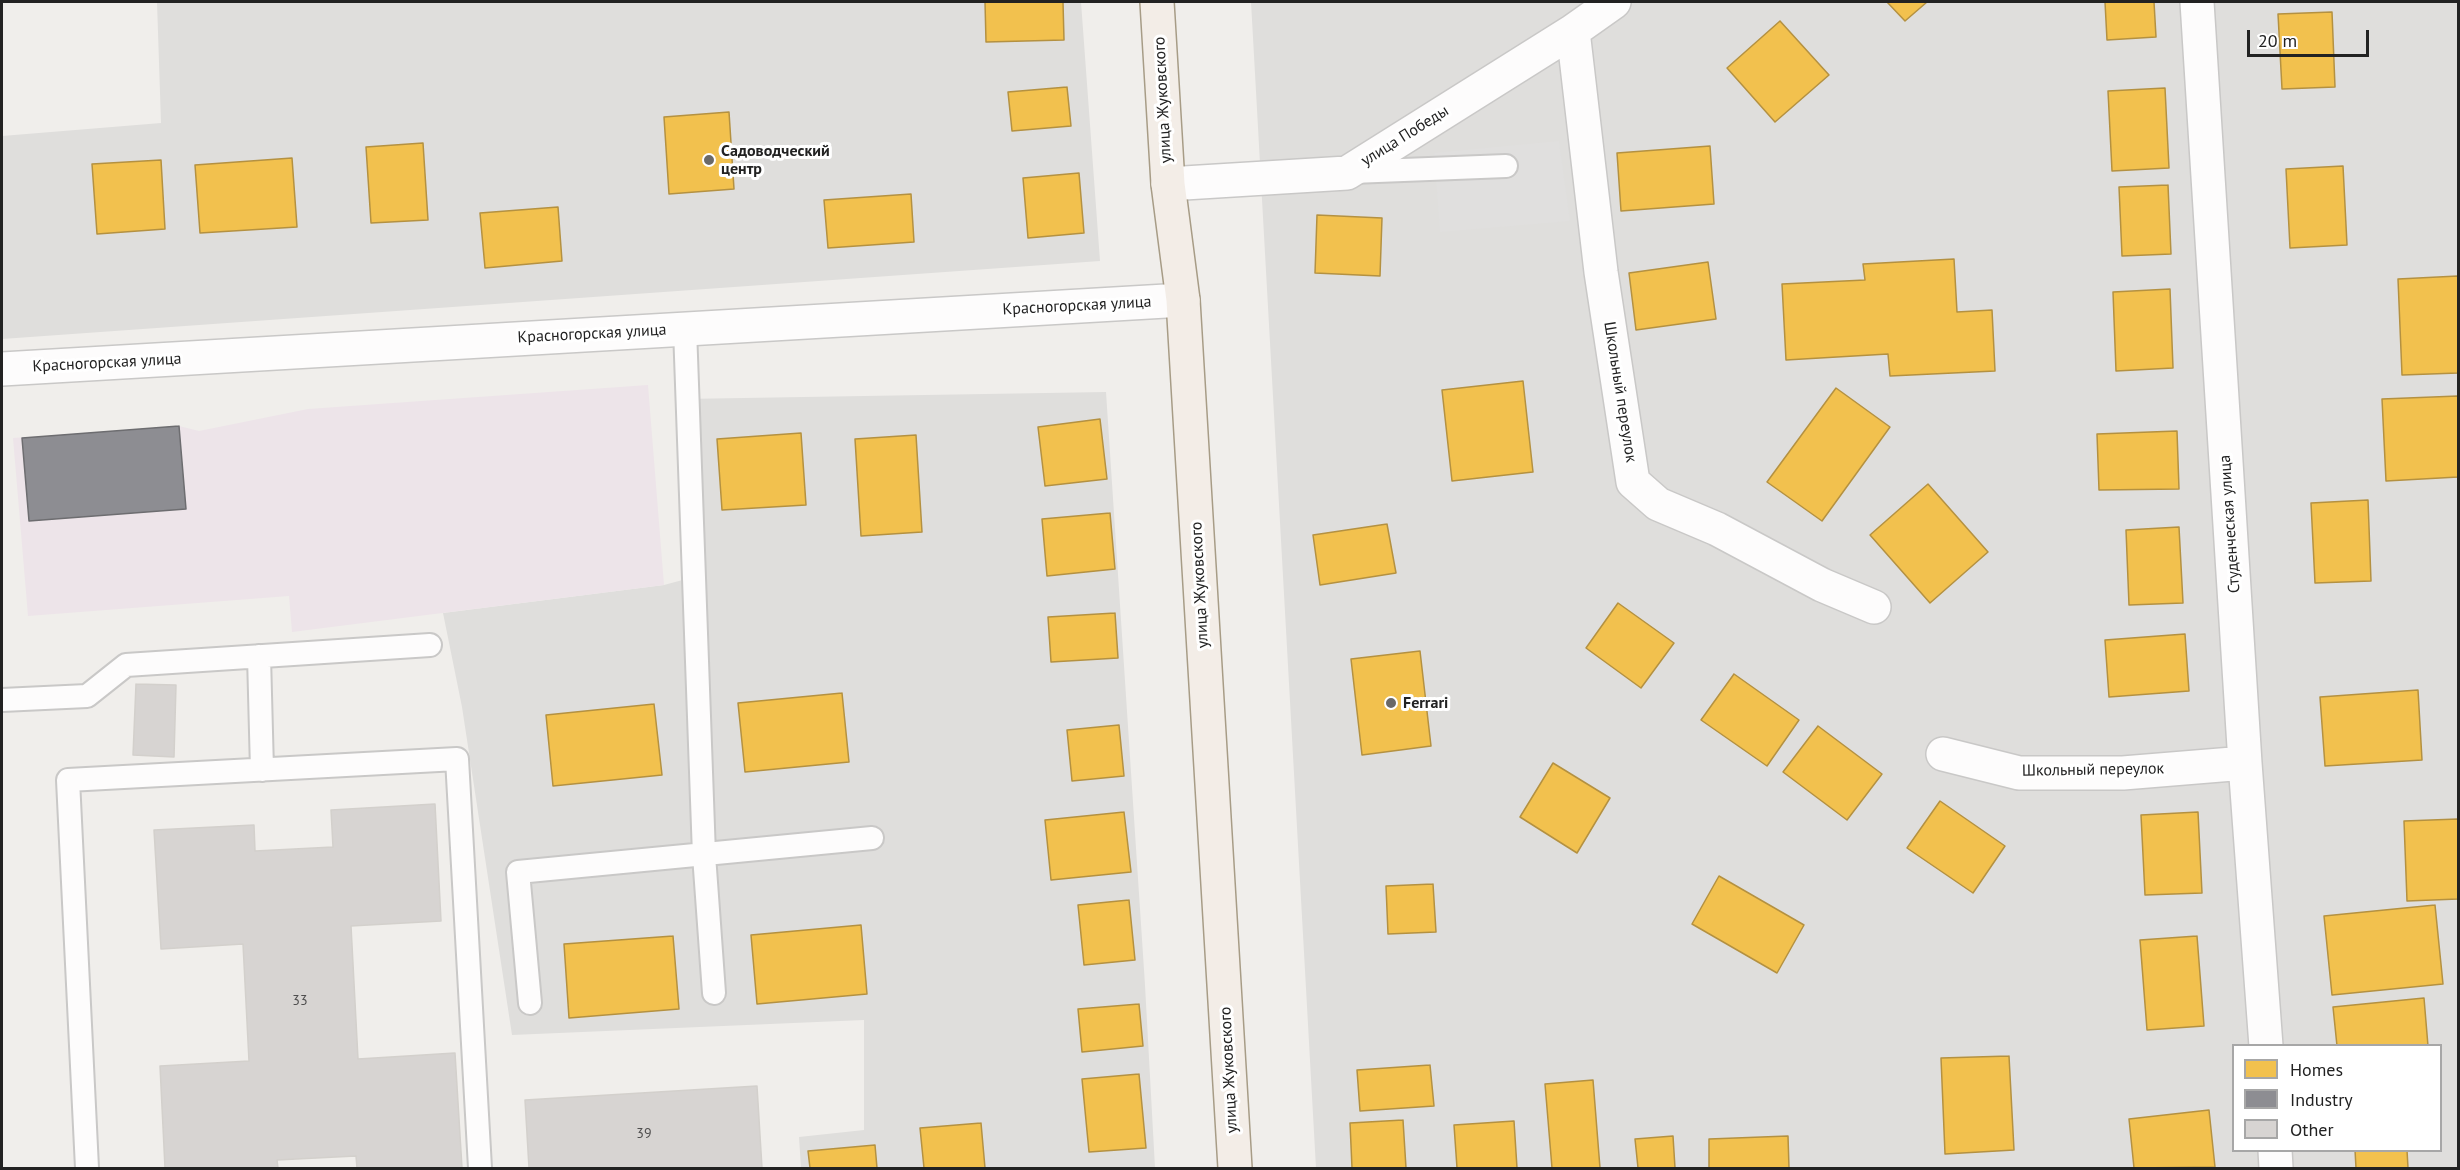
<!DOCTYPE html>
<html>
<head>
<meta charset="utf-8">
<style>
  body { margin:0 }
  #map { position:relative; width:2460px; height:1170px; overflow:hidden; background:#f0eeeb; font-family:"PT Sans",sans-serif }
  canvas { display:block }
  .frame { position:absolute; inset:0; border:3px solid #222; pointer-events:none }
  .legend { position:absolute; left:2232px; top:1044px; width:210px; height:108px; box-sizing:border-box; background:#fff; border:2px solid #a7a7a7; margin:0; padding:8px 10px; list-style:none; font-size:18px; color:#222 }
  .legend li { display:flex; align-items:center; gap:12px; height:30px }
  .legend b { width:30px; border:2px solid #a7a7a7 }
  .scale { position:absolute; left:2247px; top:30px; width:122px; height:27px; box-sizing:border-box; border:3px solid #222; border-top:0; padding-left:8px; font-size:18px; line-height:21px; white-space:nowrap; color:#222; -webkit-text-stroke:4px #fff; paint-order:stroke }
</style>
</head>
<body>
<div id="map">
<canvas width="2460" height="1170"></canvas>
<div class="frame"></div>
<ul class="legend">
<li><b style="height:16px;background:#f2c14e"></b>Homes</li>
<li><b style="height:16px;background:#8d8d92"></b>Industry</li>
<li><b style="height:16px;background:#d7d4d2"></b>Other</li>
</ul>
<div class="scale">20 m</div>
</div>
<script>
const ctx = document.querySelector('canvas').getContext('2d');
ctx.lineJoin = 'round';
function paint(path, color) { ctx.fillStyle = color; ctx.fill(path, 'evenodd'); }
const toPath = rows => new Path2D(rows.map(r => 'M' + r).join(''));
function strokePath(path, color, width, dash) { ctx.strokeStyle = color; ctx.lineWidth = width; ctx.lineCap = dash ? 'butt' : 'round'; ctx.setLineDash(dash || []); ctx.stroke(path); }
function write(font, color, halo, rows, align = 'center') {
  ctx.font = font + ' "PT Sans",sans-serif'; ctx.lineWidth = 6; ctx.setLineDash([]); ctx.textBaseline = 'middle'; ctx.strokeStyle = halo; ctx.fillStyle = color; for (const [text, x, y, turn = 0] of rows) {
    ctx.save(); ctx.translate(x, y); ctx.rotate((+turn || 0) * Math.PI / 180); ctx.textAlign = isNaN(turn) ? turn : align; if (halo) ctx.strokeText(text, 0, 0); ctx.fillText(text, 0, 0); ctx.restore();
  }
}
const residential = toPath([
  [157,2,1081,2,1100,261,2,339,2,136,161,123],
  [1251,2,2458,2,2458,1168,1316,1168],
  [2234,1046,2440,1046,2440,1150,2234,1150],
  [1106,392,1145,985,1155,1168,801,1168,799,1137,864,1130,864,1020,512,1035,462,707,443,613,664,585,690,578,683,399]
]);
const industrial = toPath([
  [648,385,664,585,292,632,289,596,28,616,13,438,179,426,199,431,308,409]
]);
const parking = toPath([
  [1559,141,1570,221,1440,232,1434,153]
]);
const homes = toPath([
  [985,2,1063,2,1064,40,986,42,985,2],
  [1887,2,1927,2,1905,21,1887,2],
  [2105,2,2154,2,2156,37,2107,40,2105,2],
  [2332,12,2335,87,2282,89,2278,14,2332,12],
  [1780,21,1829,75,1775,122,1727,68,1780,21],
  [1067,87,1071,126,1012,131,1008,92,1067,87],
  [2165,88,2169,168,2112,171,2108,91,2165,88],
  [729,112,734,189,669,194,664,117,729,112],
  [423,143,428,220,371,223,366,147,423,143],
  [1710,146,1714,204,1621,211,1617,153,1710,146],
  [292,158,297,227,200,233,195,165,292,158],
  [161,160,165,229,97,234,92,164,161,160],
  [2343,166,2347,245,2290,248,2286,169,2343,166],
  [1079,173,1084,233,1028,238,1023,178,1079,173],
  [2168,185,2171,254,2122,256,2119,187,2168,185],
  [911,194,914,242,828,248,824,200,911,194],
  [558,207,562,261,485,268,480,213,558,207],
  [1317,215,1382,218,1380,276,1315,273,1317,215],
  [1954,259,1957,312,1992,310,1995,371,1890,376,1888,354,1786,360,1782,284,1865,280,1863,264,1954,259],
  [1708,262,1716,319,1636,330,1629,273,1708,262],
  [2458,276,2458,373,2402,375,2398,279,2458,276],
  [2170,289,2173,368,2116,371,2113,292,2170,289],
  [1523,381,1533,472,1452,481,1442,390,1523,381],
  [1836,388,1890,427,1822,521,1767,482,1836,388],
  [2458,396,2458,477,2386,481,2382,399,2458,396],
  [1100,419,1107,479,1045,486,1038,427,1100,419],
  [2177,431,2179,489,2099,490,2097,434,2177,431],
  [801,433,806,505,722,510,717,439,801,433],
  [916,435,922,532,861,536,855,439,916,435],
  [1928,484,1988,552,1930,603,1870,535,1928,484],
  [2368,500,2371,581,2315,583,2311,503,2368,500],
  [1110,513,1115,569,1047,576,1042,519,1110,513],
  [1387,524,1396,573,1320,585,1313,535,1387,524],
  [2179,527,2183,603,2129,605,2126,530,2179,527],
  [1618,603,1674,643,1641,688,1586,648,1618,603],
  [1115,613,1118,658,1051,662,1048,617,1115,613],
  [2185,634,2189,691,2109,697,2105,640,2185,634],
  [1420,651,1431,746,1362,755,1351,659,1420,651],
  [1734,674,1799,720,1767,766,1701,720,1734,674],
  [2418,690,2422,760,2325,766,2320,697,2418,690],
  [842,693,849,762,745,772,738,703,842,693],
  [654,704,662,775,553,786,546,715,654,704],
  [1119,725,1124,776,1072,781,1067,730,1119,725],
  [1818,726,1882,774,1847,820,1783,772,1818,726],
  [1553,763,1610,798,1577,853,1520,817,1553,763],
  [1940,801,2005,846,1973,893,1907,848,1940,801],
  [1124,812,1131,872,1051,880,1045,820,1124,812],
  [2198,812,2202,893,2145,895,2141,815,2198,812],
  [2458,819,2458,899,2407,901,2404,821,2458,819],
  [1719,876,1804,925,1777,973,1692,924,1719,876],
  [1433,884,1436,932,1388,934,1386,886,1433,884],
  [1129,900,1135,960,1084,965,1078,905,1129,900],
  [2435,905,2443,984,2332,995,2324,916,2435,905],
  [861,925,867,994,757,1004,751,935,861,925],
  [673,936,679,1009,569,1018,564,944,673,936],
  [2197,936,2204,1026,2147,1030,2140,940,2197,936],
  [2424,998,2428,1046,2337,1046,2333,1007,2424,998],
  [1139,1004,1143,1046,1082,1052,1078,1009,1139,1004],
  [2009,1056,2014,1150,1945,1154,1941,1058,2009,1056],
  [1430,1065,1434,1106,1360,1111,1357,1070,1430,1065],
  [1139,1074,1146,1148,1089,1152,1082,1079,1139,1074],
  [1593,1080,1600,1168,1552,1168,1545,1084,1593,1080],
  [2209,1110,2215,1167,2134,1168,2129,1119,2209,1110],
  [1403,1120,1406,1168,1352,1168,1350,1123,1403,1120],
  [1514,1121,1517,1168,1457,1168,1454,1125,1514,1121],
  [981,1123,985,1168,924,1168,920,1128,981,1123],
  [1673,1136,1675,1168,1638,1168,1635,1139,1673,1136],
  [1788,1136,1789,1168,1709,1168,1709,1139,1788,1136],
  [875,1145,877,1168,810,1168,808,1151,875,1145],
  [2355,1150,2407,1150,2408,1168,2356,1168,2355,1150]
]);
const industry = toPath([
  [179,426,186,509,29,521,22,438,179,426]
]);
const building = toPath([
  [136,684,176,685,174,757,133,755,136,684],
  [435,804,441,921,351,926,358,1059,455,1053,462,1168,357,1168,356,1156,277,1160,278,1168,165,1168,160,1066,249,1061,243,944,161,949,154,830,254,825,255,851,333,847,331,810,435,804],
  [757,1086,762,1168,529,1168,525,1100,757,1086]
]);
const service = toPath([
  [1352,172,1506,166],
  [685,329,704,855,714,993],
  [259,656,262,770],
  [2,700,87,696,126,665,430,645],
  [530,1003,518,872,872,838],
  [87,1168,68,780,457,759,480,1168]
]);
const minor = toPath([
  [2197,2,2245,763,2266,1046],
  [1573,31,1601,272,1633,482,1658,504,1717,529,1822,585,1874,607],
  [1168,184,1347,173,1573,31,1614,2],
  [2,369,1183,300],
  [1943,754,2019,773,2123,773,2245,763],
  [2275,1150,2276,1168]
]);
const primary = toPath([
  [1157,2,1168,184,1183,300,1235,1168]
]);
const markers = [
  [709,160,6,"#6a6968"],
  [1391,703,6,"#6a6968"]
];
const numberNames = [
  ["33",300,1001],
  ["39",644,1134]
];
const streetNames = [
  ["улица Жуковского",1163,100,-93],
  ["улица Победы",1405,136,-32],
  ["Красногорская улица",1077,306,-3],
  ["Красногорская улица",592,334,-3],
  ["Красногорская улица",107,363,-3],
  ["Школьный переулок",1620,392,81],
  ["Студенческая улица",2230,524,-94],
  ["улица Жуковского",1200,585,-93],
  ["Школьный переулок",2093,770,-1],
  ["улица Жуковского",1229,1070,-93]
];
const poiNames = [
  ["Садоводческий",721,151],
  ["центр",721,169],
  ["Ferrari",1403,703]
];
paint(residential, '#dfdedc');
paint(industrial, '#ede4e9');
paint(parking, '#e0dfde');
paint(homes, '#f2c14e');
strokePath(homes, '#b49141', 1.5);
paint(industry, '#8d8d92');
strokePath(industry, '#6d6d70', 1.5);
paint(building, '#d7d4d2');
strokePath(building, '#d3d0cc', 1.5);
strokePath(service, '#c9c8c7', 26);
strokePath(minor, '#c9c8c7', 36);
strokePath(primary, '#a79c86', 36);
strokePath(service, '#fdfcfc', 22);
strokePath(minor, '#fdfcfc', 33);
strokePath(primary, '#f3ede7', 33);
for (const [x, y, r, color] of markers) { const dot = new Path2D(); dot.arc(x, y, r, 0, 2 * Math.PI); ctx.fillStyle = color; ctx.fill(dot); strokePath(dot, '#fff', 2); }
write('14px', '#4f4e4e', null, numberNames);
write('16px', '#222', '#fff', streetNames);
write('bold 16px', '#222', '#fff', poiNames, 'left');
</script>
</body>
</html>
